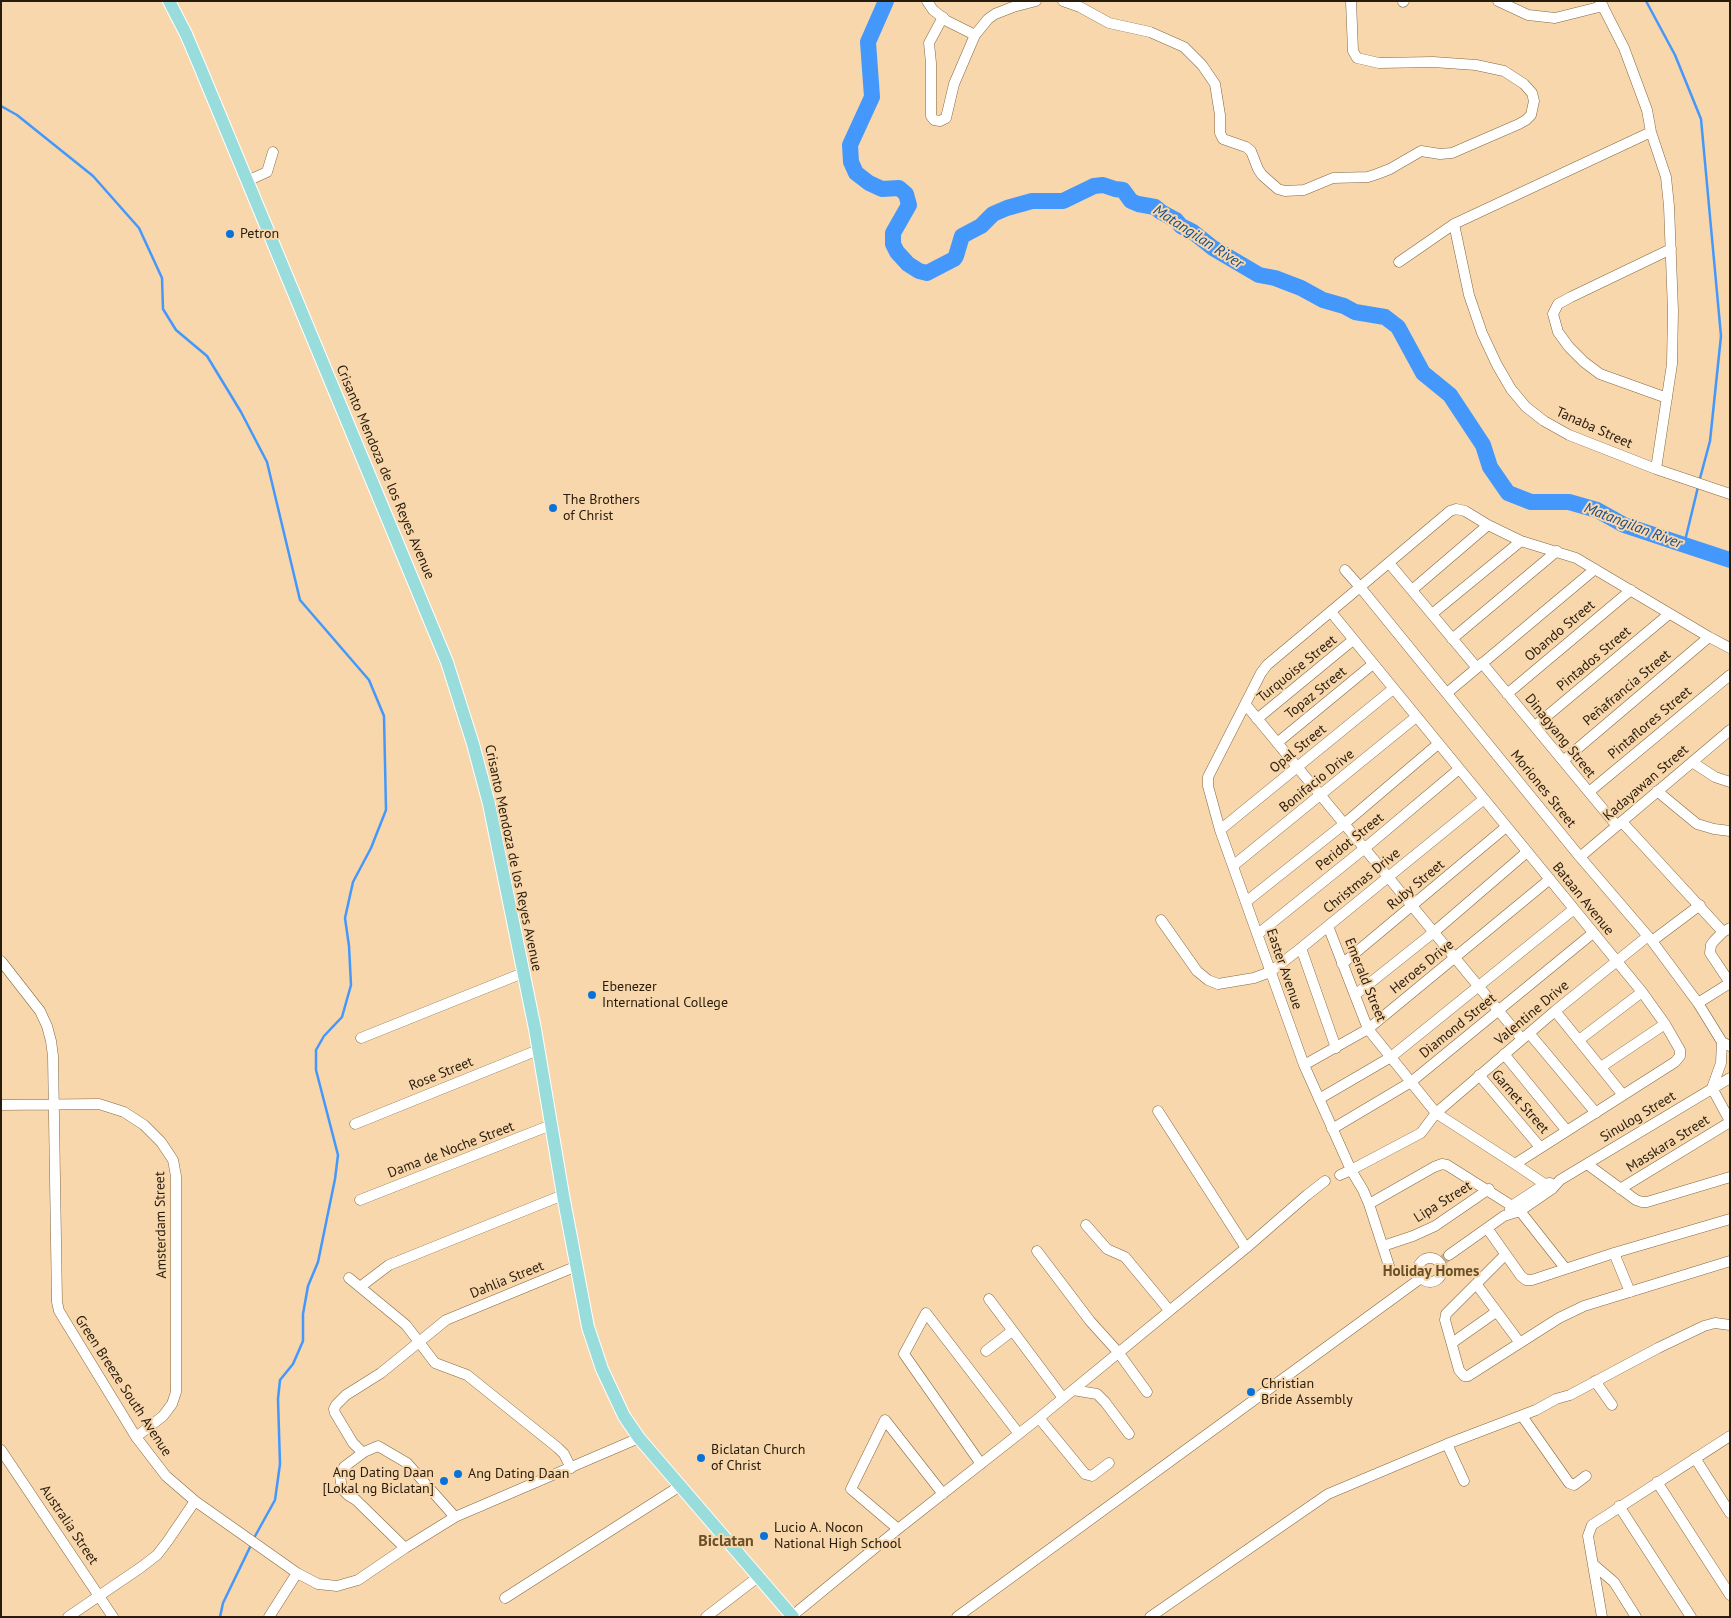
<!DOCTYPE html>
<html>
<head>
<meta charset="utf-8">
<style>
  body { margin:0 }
  #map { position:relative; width:1731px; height:1618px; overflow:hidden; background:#f8d7ac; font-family:"PT Sans",sans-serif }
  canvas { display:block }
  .frame { position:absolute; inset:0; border:2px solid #271b0b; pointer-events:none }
</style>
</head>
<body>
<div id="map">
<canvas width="1731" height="1618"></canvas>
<div class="frame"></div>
</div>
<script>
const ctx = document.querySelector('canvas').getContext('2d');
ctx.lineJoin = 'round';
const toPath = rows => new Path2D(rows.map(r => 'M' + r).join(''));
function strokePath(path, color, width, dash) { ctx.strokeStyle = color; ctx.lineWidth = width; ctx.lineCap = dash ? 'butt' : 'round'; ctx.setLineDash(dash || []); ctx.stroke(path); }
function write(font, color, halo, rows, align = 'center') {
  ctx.font = font + ' "PT Sans",sans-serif'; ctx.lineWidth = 4; ctx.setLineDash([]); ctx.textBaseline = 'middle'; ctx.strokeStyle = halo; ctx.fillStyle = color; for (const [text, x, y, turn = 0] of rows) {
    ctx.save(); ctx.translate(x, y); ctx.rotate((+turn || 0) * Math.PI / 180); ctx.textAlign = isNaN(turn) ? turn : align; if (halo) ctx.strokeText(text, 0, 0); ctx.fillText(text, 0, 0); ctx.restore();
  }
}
const stream = toPath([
  [1646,1,1675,55,1701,119,1721,336,1710,441,1699,482],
  [1,106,17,115,93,176,139,228,162,278,163,309,176,330,207,356,241,412,267,462,300,600,369,680,384,716,386,810,371,848,353,882,345,918,349,946,351,985,342,1017,324,1036,316,1050,316,1070,338,1155,335,1179,318,1262,308,1286,303,1314,303,1341,293,1364,280,1380,278,1399,280,1464,275,1500,254,1538],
  [1684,545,1698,487],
  [220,1617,223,1603,252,1543]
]);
const river = toPath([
  [886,1,868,42,872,97,850,145,851,162,856,173,869,183,882,189,899,188,906,194,909,205,893,233,893,244,897,252,908,264,919,271,927,273,954,259,956,256,962,236,981,226,993,214,1007,208,1032,201,1063,201,1094,186,1103,185,1115,189,1123,190,1131,201,1138,204,1155,207,1161,212,1176,220,1181,226,1193,232,1213,248,1259,275,1275,278,1301,288,1323,300,1344,306,1355,312,1385,317,1398,327,1423,373,1450,395,1483,445,1490,467,1508,493,1531,502,1569,502,1597,510,1624,525,1730,560]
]);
const minorTunnel = toPath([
  [1443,1260,1449,1255]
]);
const minor = toPath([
  [927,1,933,10,947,21,975,35,988,19,995,14,1013,7,1036,1],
  [1063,1,1080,7,1109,23,1150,32,1184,47,1202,65,1215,84,1220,115,1220,133,1223,139,1246,147,1251,151,1258,169,1262,175,1278,189,1285,191,1304,190,1333,178,1368,177,1377,174,1390,169,1421,151,1440,154,1452,153,1519,124,1526,120,1531,115,1534,101,1532,93,1524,84,1504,71,1476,65,1433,62,1379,63,1357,58,1353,51,1351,1],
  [1498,1,1528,15,1555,18,1603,6],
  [1600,1,1624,48,1647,110,1651,132,1666,177,1669,206,1673,311,1672,364,1656,469],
  [1403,2,1404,1],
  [943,17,929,43,931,63,931,116,934,120,940,121,946,118,954,84,975,35],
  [247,181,267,172,273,152],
  [1454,224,1469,295,1482,333,1497,365,1511,389,1526,407,1544,421,1569,435,1656,469,1730,494],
  [1399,262,1454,224,1651,132],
  [1667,398,1600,374,1584,362,1569,347,1558,332,1553,314,1558,304,1571,297,1671,249],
  [1389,563,1477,668],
  [1345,570,1360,587,1267,665,1261,673,1208,777,1208,786,1220,830,1304,1065,1351,1170,1421,1133,1436,1113,1515,1164,1552,1189],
  [1412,590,1488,525],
  [1331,612,1642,992,1665,1024,1680,1050,1680,1056,1675,1062,1515,1164],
  [1432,614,1521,541],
  [1452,639,1557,551],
  [1730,648,1709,637,1576,558,1521,541,1488,525,1465,511,1456,509,1450,511,1360,587,1580,857,1652,941,1698,1003,1722,1042,1730,1046],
  [1482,663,1617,826],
  [1447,693,1595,569],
  [1507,694,1631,590],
  [1246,705,1522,1039],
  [1257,719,1353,640],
  [1535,726,1669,614],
  [1277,743,1373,664],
  [1564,760,1709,637],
  [1692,762,1715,777,1730,782],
  [1657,791,1697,824,1714,829,1730,831],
  [1589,792,1730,675],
  [1622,822,1723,932],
  [1220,830,1393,689],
  [1580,857,1730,730],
  [1234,865,1416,717],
  [1247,901,1344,824,1438,744],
  [1161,920,1197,971,1208,980,1218,984,1254,978,1270,972,1301,948,1484,799],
  [1328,926,1368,1029,1436,1113,1555,1011,1648,936],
  [1730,928,1723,932,1714,941,1711,945,1710,953,1730,983],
  [1258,934,1365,848,1459,769],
  [1652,941,1700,905],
  [1301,948,1336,1048],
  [1,961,40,1011,47,1026,51,1041,53,1056,57,1302,59,1311,136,1437,166,1476,195,1501,297,1573,318,1584,337,1586,358,1580,405,1548,455,1517,639,1438],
  [1342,964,1506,827],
  [1355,995,1434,932,1527,852],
  [1698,1003,1730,983],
  [1555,1011,1623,1095],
  [1529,1033,1596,1113],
  [361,1038,523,973],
  [1579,1040,1642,992],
  [1722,1042,1721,1063,1712,1088,1730,1121],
  [1504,1054,1567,1131],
  [1304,1065,1368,1029,1550,879],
  [1601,1067,1665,1024],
  [1479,1075,1540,1147],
  [1319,1099,1391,1057,1574,909],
  [1,1105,99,1104,124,1112,144,1125,161,1142,173,1160,176,1176,176,1392,172,1404,163,1416,136,1437],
  [1158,1111,1246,1248],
  [355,1124,538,1050],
  [1332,1129,1411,1082,1593,933],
  [1587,1164,1636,1200,1642,1202,1647,1202,1730,1177],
  [1340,1175,1351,1170,1363,1190,1369,1204,1391,1272],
  [1620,1189,1730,1122],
  [360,1200,551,1125],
  [1369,1204,1434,1167,1442,1164,1447,1165,1520,1211,1565,1268],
  [1510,1209,1513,1205,1545,1184,1550,1183],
  [1086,1225,1107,1249,1125,1257,1169,1310],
  [1487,1228,1521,1276,1526,1280,1532,1280,1614,1253,1730,1219],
  [1383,1246,1413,1236,1435,1226,1489,1189],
  [1037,1251,1090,1321,1118,1352,1147,1392],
  [1614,1253,1630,1292],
  [1449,1255,1504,1216,1520,1211,1552,1189,1560,1180,1730,1078],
  [1505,1255,1446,1314,1445,1320,1459,1370,1464,1376,1468,1376,1559,1318,1584,1306,1730,1261],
  '1418 1270a12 12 0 1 1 24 0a12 12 0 1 1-24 0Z',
  [349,1278,406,1325,435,1363,467,1375,558,1448,564,1454,571,1468],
  [1477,1285,1520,1343],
  [360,1287,389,1265,563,1195],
  [989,1299,1063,1398],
  [1452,1343,1496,1312],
  [986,1351,1012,1331],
  [1595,1381,1612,1405],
  [1073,1390,1097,1394,1105,1402,1129,1434],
  [1522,1416,1569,1483,1574,1485,1586,1476],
  [1039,1418,1085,1474,1092,1476,1109,1463],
  [1447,1444,1464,1481],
  [1,1450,113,1617],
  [363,1453,353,1443,335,1413,334,1409,336,1405,346,1395,381,1373,446,1320,577,1266],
  [1695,1458,1730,1513],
  [981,1464,904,1354,926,1313,1019,1434],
  [1657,1482,1730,1595],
  [1619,1506,1691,1617],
  [898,1529,851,1489,885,1420,943,1494],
  [405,1548,356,1500,348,1495,342,1489,340,1476,344,1467,364,1452,378,1446,407,1463,455,1517],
  [1594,1565,1614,1582,1636,1617],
  [505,1598,680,1486],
  [792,1616,898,1529,1039,1418,1246,1248,1307,1195,1325,1181],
  [68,1617,140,1568,157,1555,167,1542,195,1501],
  [269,1617,297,1573],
  [706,1617,758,1577],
  [957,1617,1421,1278],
  [1150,1617,1328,1494,1447,1444,1536,1410,1556,1399,1570,1395,1658,1348,1704,1326,1715,1323,1730,1325],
  [1602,1617,1588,1536,1592,1525,1730,1436]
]);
const major = toPath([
  [169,1,186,34,200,67,447,662,473,744,489,804,535,1029,563,1195,588,1327,602,1369,624,1416,639,1438,793,1617]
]);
const markers = [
  [230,234,5,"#0673db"],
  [553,508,5,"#0673db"],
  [592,995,5,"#0673db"],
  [1251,1392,5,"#0673db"],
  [701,1458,5,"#0673db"],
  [458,1474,5,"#0673db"],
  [444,1481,5,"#0673db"],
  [764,1536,5,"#0673db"]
];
const poiNames = [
  ["Petron",240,234],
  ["The Brothers",563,500],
  ["of Christ",563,516],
  ["Ebenezer",602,987],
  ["International College",602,1003],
  ["Christian",1261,1384],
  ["Bride Assembly",1261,1400],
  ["Biclatan Church",711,1450],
  ["of Christ",711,1466],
  ["Ang Dating Daan",434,1473,"right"],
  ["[Lokal ng Biclatan]",434,1489,"right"],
  ["Ang Dating Daan",468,1474],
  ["Lucio A. Nocon",774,1528],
  ["National High School",774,1544]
];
const streetNames = [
  ["Tanaba Street",1594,428,24],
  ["Crisanto Mendoza de los Reyes Avenue",385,472,67],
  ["Obando Street",1560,631,-40],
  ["Pintados Street",1594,659,-40],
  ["Turquoise Street",1297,669,-39],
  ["Peñafrancia Street",1627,688,-40],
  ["Topaz Street",1316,693,-39],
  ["Pintaflores Street",1650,723,-40],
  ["Dinagyang Street",1560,736,51],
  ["Opal Street",1298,749,-39],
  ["Bonifacio Drive",1317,781,-39],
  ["Kadayawan Street",1646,783,-41],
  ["Moriones Street",1543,789,51],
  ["Peridot Street",1350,842,-39],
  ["Crisanto Mendoza de los Reyes Avenue",513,858,78],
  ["Christmas Drive",1362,881,-39],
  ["Ruby Street",1416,885,-40],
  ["Bataan Avenue",1583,899,51],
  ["Heroes Drive",1422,967,-39],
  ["Easter Avenue",1284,969,71],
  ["Emerald Street",1365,980,68],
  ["Valentine Drive",1532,1013,-40],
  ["Diamond Street",1458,1026,-39],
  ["Rose Street",441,1074,-22],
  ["Garnet Street",1520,1102,49],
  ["Sinulog Street",1638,1117,-31],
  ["Masskara Street",1668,1144,-32],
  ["Dama de Noche Street",451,1150,-21],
  ["Lipa Street",1443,1202,-32],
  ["Amsterdam Street",161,1225,-91],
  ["Dahlia Street",507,1280,-22],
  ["Green Breeze South Avenue",123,1386,57],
  ["Australia Street",69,1525,56]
];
const waterNames = [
  ["Matangilan River",1198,237,33],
  ["Matangilan River",1633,526,21]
];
const neighbourhoodNames = [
  ["Holiday Homes",1431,1272]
];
const quarterNames = [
  ["Biclatan",726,1541]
];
strokePath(stream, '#4498fc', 2.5);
strokePath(river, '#4498fc', 16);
strokePath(minorTunnel, '#ceb18c', 10, [10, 5]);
strokePath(minor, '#846740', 11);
strokePath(major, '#fff', 14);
strokePath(minor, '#fff', 10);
strokePath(major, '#99dcdc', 12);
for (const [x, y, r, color] of markers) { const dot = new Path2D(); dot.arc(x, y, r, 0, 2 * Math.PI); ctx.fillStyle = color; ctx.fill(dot); strokePath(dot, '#f8d7ac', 2); }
write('14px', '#271b0b', '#f8d7ac', poiNames, 'left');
write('14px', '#271b0b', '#f8d7ac', streetNames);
write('italic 15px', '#164e8d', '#f8d7ac', waterNames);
write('bold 15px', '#694e26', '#f8d7ac', neighbourhoodNames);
write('bold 16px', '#694e26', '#f8d7ac', quarterNames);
</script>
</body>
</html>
